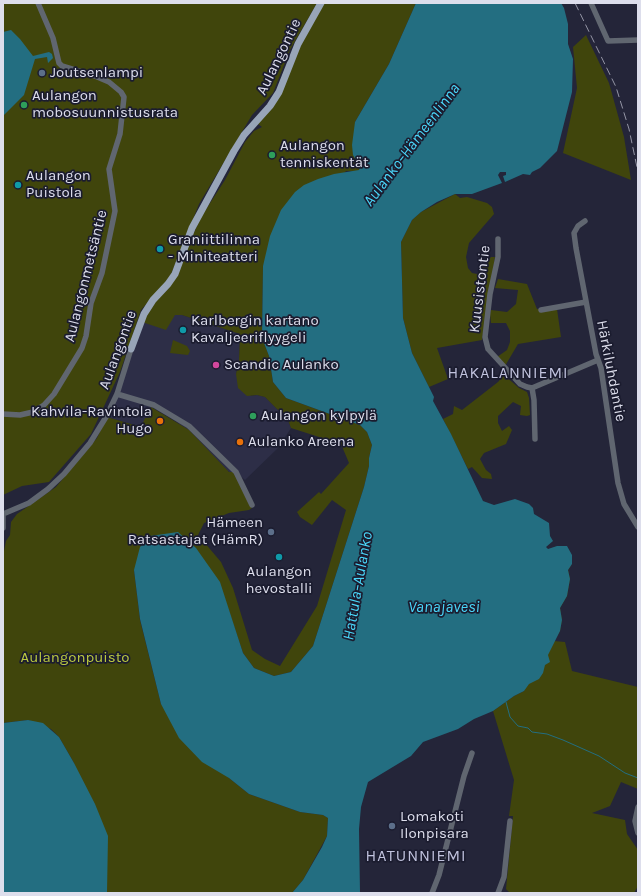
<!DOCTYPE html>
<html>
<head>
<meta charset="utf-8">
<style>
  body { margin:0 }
  #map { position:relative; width:641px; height:896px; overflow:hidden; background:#242539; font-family:Karla,sans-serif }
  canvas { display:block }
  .frame { position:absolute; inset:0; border:4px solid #dddeec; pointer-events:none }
</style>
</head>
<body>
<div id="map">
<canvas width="641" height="896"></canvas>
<div class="frame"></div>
</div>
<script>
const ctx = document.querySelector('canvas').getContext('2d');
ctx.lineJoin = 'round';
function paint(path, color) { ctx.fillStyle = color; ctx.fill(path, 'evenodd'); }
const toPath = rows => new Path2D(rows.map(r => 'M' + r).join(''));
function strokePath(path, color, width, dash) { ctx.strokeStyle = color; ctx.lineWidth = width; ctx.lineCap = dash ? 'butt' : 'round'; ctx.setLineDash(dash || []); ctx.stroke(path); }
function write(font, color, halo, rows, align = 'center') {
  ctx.font = font + ' Karla,sans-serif'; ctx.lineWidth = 3.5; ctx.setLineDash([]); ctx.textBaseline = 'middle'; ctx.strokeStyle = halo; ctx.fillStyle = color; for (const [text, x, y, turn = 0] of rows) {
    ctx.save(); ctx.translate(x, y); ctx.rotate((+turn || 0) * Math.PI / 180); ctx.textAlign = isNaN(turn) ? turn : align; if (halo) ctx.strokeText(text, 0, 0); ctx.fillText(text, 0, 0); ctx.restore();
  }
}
const built = toPath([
  [175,315,182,315,240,334,239,360,236,374,251,396,257,395,265,397,277,409,286,415,291,428,278,448,245,480,236,472,229,472,175,420,151,407,148,418,143,423,141,427,107,417,142,322]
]);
const green = toPath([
  [3,3,317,3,290,50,273,93,252,115,199,204,170,277,141,310,120,372,91,434,49,482,22,486,3,495],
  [324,3,416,3,389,64,355,122,356,163,361,167,359,171,346,171,263,266,262,338,269,356,273,382,286,398,360,425,367,432,372,445,369,458,369,466,364,487,313,646,291,672,274,676,254,668,243,653,219,582,134,570,140,620,161,704,229,778,249,794,300,812,323,815,328,818,327,836,303,880,292,893,107,893,106,873,74,763,59,737,51,729,28,720,3,723,3,556,6,541,10,535,11,522,17,514,56,487,97,438,107,417,141,427,145,418,148,418,151,407,189,430,229,472,233,472,252,508,249,510,229,513,204,523,198,535,221,562,233,588,252,650,265,659,280,666,317,606,346,510,332,500,312,525,300,517,297,512,319,492,321,494,349,463,341,444,291,428,286,415,277,409,265,397,257,395,247,396,238,388,236,374,239,360,240,334,182,315,175,315,166,330,142,322,153,304,169,288,201,217,225,180,245,142,254,131,262,127,258,124],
  [586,35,609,83,624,137,631,180,563,153,577,88,573,47],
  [455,194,460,198,467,197,487,203,492,207,494,214,469,243,466,257,468,268,472,273,477,274,491,257,495,257,482,340,437,348,448,379,429,387,412,353,403,318,401,242,412,220,421,212],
  [498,279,527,284,537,309,557,309,561,337,518,344,505,366,497,357,507,350,510,342,510,331,506,323,491,323,490,314,491,310,507,312,516,304,518,290,495,288],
  [173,340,187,346,190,351,188,355,170,353],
  [504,375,519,388,527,392,529,398,530,415,527,416,520,415,521,406,513,402,498,416,498,423,502,431,509,426,512,430,506,444,484,453,480,459,486,470,491,474,492,479,482,478,472,467,468,469,443,419,453,414,454,406,462,410,498,382],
  [572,564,568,570,570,579,567,596,560,608,562,620,560,631,554,641,565,642,572,671,638,687,638,789,621,782,610,806,592,813,625,820,627,834,638,850,638,886,634,893,510,893,506,889,513,816,509,816,514,780,493,711,514,696,524,691,548,590]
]);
const water = toPath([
  [416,3,561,3,564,8,568,24,568,44,573,59,572,92,557,151,540,168,532,172,530,175,523,174,505,182,503,176,506,175,506,172,500,172,498,175,502,183,472,194,455,194,437,202,421,212,412,220,401,242,403,318,412,353,434,397,433,401,451,434,483,501,494,505,515,499,529,504,533,508,534,514,549,523,550,536,553,541,546,547,548,549,557,546,567,546,572,555,572,564,568,570,570,579,567,596,560,608,562,620,560,631,548,655,550,662,545,665,543,673,539,679,529,684,524,691,514,696,493,711,474,719,458,729,423,742,411,756,368,782,361,807,359,829,360,893,292,893,303,880,322,847,327,836,328,818,323,815,300,812,249,794,229,778,202,762,179,738,161,704,140,619,134,570,140,547,150,536,178,532,196,548,220,582,243,653,254,668,274,676,291,672,313,646,364,487,369,466,369,458,372,445,367,432,360,425,286,398,273,382,269,356,262,338,263,266,270,236,281,210,295,192,304,185,318,179,334,174,359,170,360,167,353,155,352,145,355,122,389,64],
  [11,30,20,39,33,56,49,52,52,54,53,58,48,63,47,57,35,59,24,95,3,116,3,32],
  [28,720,43,723,59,737,74,763,95,804,108,836,107,893,3,893,3,723]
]);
const pier = toPath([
  [263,341,285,341,285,344,264,344]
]);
const stream = toPath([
  [506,702,510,717,518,726,528,728,532,732,547,734,563,740,599,756,625,773,638,778]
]);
const minor = toPath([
  [591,3,608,41,638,40],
  [585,221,578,226,574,233,576,248,596,354,601,368,618,483,624,504,638,527],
  [498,239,498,257,490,294,485,337,488,349,520,384,527,387,532,388,598,360],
  [541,310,586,302],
  [532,388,534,400,535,439],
  [117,394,154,405,189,426,236,472,252,505],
  [3,414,20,415,33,412,44,405,54,394,82,348,86,336,91,303,102,273,115,211,109,169,120,134,124,97,121,92,109,82,95,76,62,66,59,63,53,38,38,3],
  [3,514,29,503,48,489,64,474,90,443,106,417,117,394,131,349],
  [3,528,3,514],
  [638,807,635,821,638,833],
  [432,893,439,875,464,776,472,753],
  [498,893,504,877,510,821]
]);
const major = toPath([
  [131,349,144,314,153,300,168,284,175,274,192,228,234,151,244,135,270,106,279,92,298,44,321,3]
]);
const rail = toPath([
  [575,3,616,87,629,129,638,172]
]);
const markers = [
  [42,73,4,"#5c6f8a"],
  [24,105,4,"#2e9e5b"],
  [272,155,4,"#2e9e5b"],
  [18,185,4,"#0f9aa8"],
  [160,249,4,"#0f9aa8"],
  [183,330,4,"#0f9aa8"],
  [216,365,4,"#d1479c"],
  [253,416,4,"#2e9e5b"],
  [160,421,4,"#e8710a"],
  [240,442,4,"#e8710a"],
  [271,532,4,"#5c6f8a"],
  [279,557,4,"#0f9aa8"],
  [392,826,4,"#5c6f8a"]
];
const streetNames = [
  ["Aulangontie",279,57,-64],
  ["Aulangonmetsäntie",86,276,-76],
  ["Kuusistontie",480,289,-83],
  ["Aulangontie",118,350,-70],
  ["Härkiluhdantie",611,371,79]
];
const poiNames = [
  ["Joutsenlampi",50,73],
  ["Aulangon",32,96],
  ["mobosuunnistusrata",32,113],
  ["Aulangon",280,146],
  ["tenniskentät",280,163],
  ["Aulangon",26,176],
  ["Puistola",26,193],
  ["Graniittilinna",168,240],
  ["- Miniteatteri",168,257],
  ["Karlbergin kartano",191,321],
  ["Kavaljeeriflyygeli",191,338],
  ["Scandic Aulanko",224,365],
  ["Kahvila-Ravintola",152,412,"right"],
  ["Hugo",152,429,"right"],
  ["Aulangon kylpylä",261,416],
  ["Aulanko Areena",248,442],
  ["Hämeen",263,523,"right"],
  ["Ratsastajat (HämR)",263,540,"right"],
  ["Aulangon",279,572,"center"],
  ["hevostalli",279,589,"center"],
  ["Lomakoti",400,817],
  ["Ilonpisara",400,834]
];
const parkNames = [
  ["Aulangonpuisto",75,658]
];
const waterNames = [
  ["Aulanko–Hämeenlinna",412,145,-53],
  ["Hattula–Aulanko",358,586,-80],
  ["Vanajavesi",444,607]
];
const neighbourhoodNames = [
  ["HAKALANNIEMI",508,373],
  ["HATUNNIEMI",416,856]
];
paint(built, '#2d2e47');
paint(green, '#40450c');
paint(water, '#236e81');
paint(pier, '#242539');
strokePath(stream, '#236e81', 1);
strokePath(minor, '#606670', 5.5);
strokePath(major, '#98a5b8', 7);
strokePath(rail, '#9596a6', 1, [8, 4]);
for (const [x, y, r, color] of markers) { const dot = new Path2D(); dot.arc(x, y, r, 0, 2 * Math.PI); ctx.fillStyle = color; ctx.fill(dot); strokePath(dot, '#1b1c2f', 1.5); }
write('15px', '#dddeec', '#1b1c2f', streetNames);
write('15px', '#dddeec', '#1b1c2f', poiNames, 'left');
write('15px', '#bbc93f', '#1b1c2f', parkNames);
write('italic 16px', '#4ad7fa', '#1b1c2f', waterNames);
ctx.letterSpacing = '1px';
write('16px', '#c1c3de', '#1b1c2f', neighbourhoodNames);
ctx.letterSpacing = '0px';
</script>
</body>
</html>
